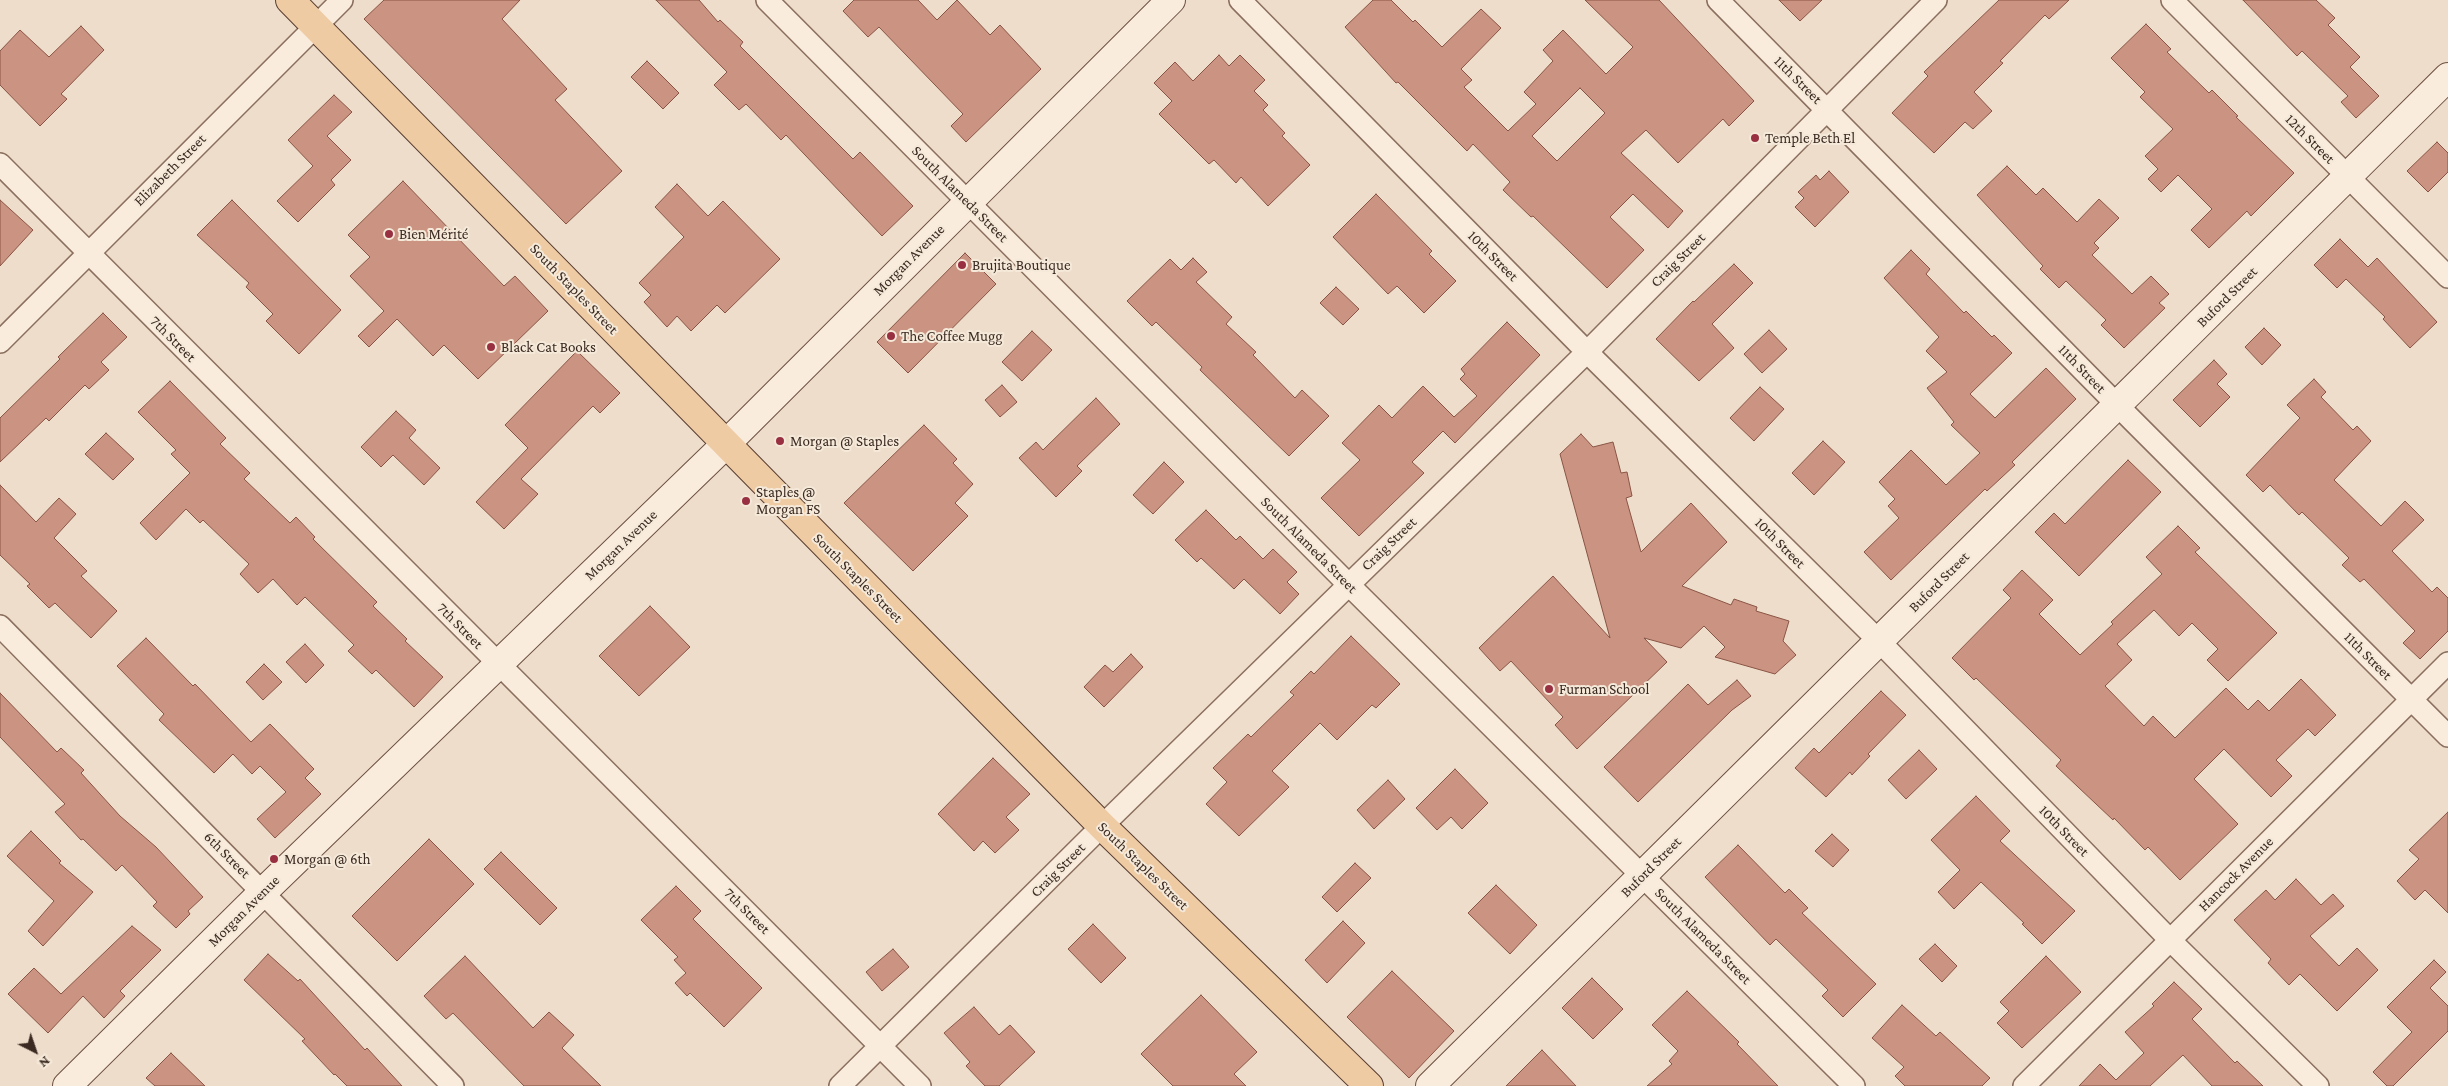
<!DOCTYPE html>
<html>
<head>
<meta charset="utf-8">
<style>
  body { margin:0 }
  #map { position:relative; width:2448px; height:1086px; overflow:hidden; background:#eeddca; font-family:"Crimson Pro",serif }
  canvas { display:block }
  .north { position:absolute; left:10px; top:1026px; width:50px; height:50px; -webkit-text-stroke:4px #f5e9d9; paint-order:stroke; rotate:139deg; font-size:14px; font-weight:700; line-height:20px; text-align:center; color:#3b2a21 }
  .north::after { content:''; display:block; margin:auto; width:18px; height:22px; background:#3b2a21; clip-path:polygon(50% 0,100% 100%,50% 72%,0 100%) }
</style>
</head>
<body>
<div id="map">
<canvas width="2448" height="1086"></canvas>
<div class="north">N</div>
</div>
<script>
const ctx = document.querySelector('canvas').getContext('2d');
ctx.lineJoin = 'round';
function paint(path, color) { ctx.fillStyle = color; ctx.fill(path, 'evenodd'); }
const toPath = rows => new Path2D(rows.map(r => 'M' + r).join(''));
function strokePath(path, color, width, dash) { ctx.strokeStyle = color; ctx.lineWidth = width; ctx.lineCap = dash ? 'butt' : 'round'; ctx.setLineDash(dash || []); ctx.stroke(path); }
function write(font, color, halo, rows, align = 'center') {
  ctx.font = font + ' "Crimson Pro",serif'; ctx.lineWidth = 4; ctx.setLineDash([]); ctx.textBaseline = 'middle'; ctx.strokeStyle = halo; ctx.fillStyle = color; for (const [text, x, y, turn = 0] of rows) {
    ctx.save(); ctx.translate(x, y); ctx.rotate((+turn || 0) * Math.PI / 180); ctx.textAlign = isNaN(turn) ? turn : align; if (halo) ctx.strokeText(text, 0, 0); ctx.fillText(text, 0, 0); ctx.restore();
  }
}
const building = toPath([
  [384,0,520,0,502,19,567,89,555,100,622,171,566,224,364,19,384,0],
  [656,0,699,0,718,22,720,20,743,42,740,46,853,159,860,152,913,206,882,236,786,135,781,140,746,104,739,110,714,85,727,72,656,0],
  [854,0,918,0,937,20,957,0,990,35,1000,25,1041,69,966,142,951,126,963,114,879,27,868,37,843,11,854,0],
  [1373,0,1391,0,1413,22,1415,20,1442,47,1481,9,1501,28,1461,69,1472,80,1464,87,1508,131,1536,104,1524,92,1553,61,1543,50,1563,30,1606,74,1633,47,1585,0,1659,0,1754,101,1729,126,1723,119,1678,163,1646,130,1621,153,1683,211,1668,228,1633,194,1610,217,1644,250,1607,288,1533,216,1531,217,1503,190,1510,182,1473,144,1467,151,1398,82,1396,83,1345,27,1373,0],
  [1580,88,1605,113,1557,161,1532,136,1580,88],
  [1779,0,1822,0,1800,21,1779,0],
  [1999,0,2069,0,2049,19,2045,15,2000,61,2003,63,1974,92,1992,111,1973,129,1965,122,1934,153,1892,113,1928,76,1924,72,1999,0],
  [2243,0,2316,0,2335,18,2328,25,2360,57,2350,67,2379,96,2356,118,2341,102,2348,96,2302,51,2297,56,2243,0],
  [2146,24,2171,49,2167,52,2209,93,2212,90,2238,116,2236,117,2294,173,2251,216,2247,211,2209,248,2191,230,2212,209,2178,175,2161,192,2148,179,2158,169,2145,156,2173,129,2140,97,2145,92,2111,58,2146,24],
  [81,26,104,50,61,94,67,99,40,126,0,85,0,51,20,30,49,57,81,26],
  [1219,55,1229,66,1240,55,1265,80,1254,91,1268,105,1263,110,1285,133,1282,136,1310,165,1268,206,1241,177,1236,183,1214,160,1209,164,1159,114,1172,101,1154,83,1175,62,1193,81,1219,55],
  [647,61,679,93,663,109,631,77,647,61],
  [334,95,352,112,327,136,351,160,331,180,335,185,298,222,277,201,313,166,288,140,334,95],
  [2437,142,2448,153,2448,172,2428,192,2407,171,2437,142],
  [2007,166,2036,195,2043,188,2077,222,2099,199,2119,218,2094,243,2099,248,2092,255,2132,294,2151,276,2169,294,2159,303,2165,308,2124,348,2101,325,2106,320,2066,281,2059,288,2040,269,2043,266,1977,195,2007,166],
  [1829,171,1849,192,1815,227,1795,207,1804,198,1798,192,1816,175,1820,180,1829,171],
  [403,181,504,286,515,276,548,311,478,379,444,345,433,356,397,319,369,347,358,336,384,311,350,276,370,257,348,235,403,181],
  [677,184,708,216,723,201,780,259,725,313,717,305,691,331,677,316,667,327,644,302,651,295,639,283,684,237,655,207,677,184],
  [1376,194,1432,251,1429,254,1456,281,1424,313,1397,286,1388,294,1333,237,1376,194],
  [0,200,33,230,0,266,0,200],
  [232,200,341,310,299,354,266,321,273,314,246,287,249,283,197,235,232,200],
  [2340,239,2368,267,2377,258,2437,322,2410,348,2383,319,2385,317,2346,279,2337,288,2314,265,2340,239],
  [1911,250,1930,269,1926,274,1964,313,1966,311,1992,337,1994,335,2012,353,1970,394,1995,418,2046,368,2076,399,2012,462,2015,465,1987,491,1985,489,1891,580,1864,552,1899,518,1888,506,1895,499,1879,482,1911,450,1946,485,1980,453,1951,425,1954,422,1927,388,1947,372,1926,351,1939,337,1884,278,1911,250],
  [965,253,996,284,908,373,877,342,965,253],
  [1193,258,1207,272,1196,282,1232,317,1226,324,1256,352,1253,355,1295,398,1302,390,1329,416,1289,456,1200,370,1202,367,1156,322,1152,326,1127,301,1170,259,1181,270,1193,258],
  [1734,264,1753,283,1712,324,1734,348,1699,381,1656,339,1693,301,1694,302,1734,264],
  [1336,287,1359,309,1343,325,1320,303,1336,287],
  [103,313,127,337,101,362,109,370,89,389,85,385,49,421,46,418,0,462,0,418,60,359,58,357,103,313],
  [1507,322,1540,355,1455,443,1443,431,1412,462,1424,473,1359,536,1321,498,1360,460,1342,443,1379,405,1392,418,1423,386,1454,417,1477,396,1460,379,1465,374,1461,369,1507,322],
  [2264,328,2281,345,2262,365,2245,347,2264,328],
  [1769,330,1787,349,1762,373,1744,354,1769,330],
  [1032,331,1052,350,1022,381,1002,362,1032,331],
  [577,351,620,393,600,413,593,406,521,479,538,494,504,529,476,502,528,448,505,425,577,351],
  [2214,360,2227,374,2217,384,2230,397,2200,427,2173,400,2214,360],
  [2314,379,2326,392,2321,397,2353,430,2357,426,2371,441,2334,480,2381,526,2405,501,2424,520,2392,551,2432,592,2437,587,2448,598,2448,631,2420,659,2403,643,2415,631,2364,579,2360,582,2342,565,2349,558,2302,512,2299,515,2270,485,2263,492,2246,475,2300,418,2287,405,2314,379],
  [170,381,226,438,220,444,250,473,244,479,290,523,296,517,315,537,313,539,377,602,373,606,407,639,405,641,443,677,414,707,376,670,372,674,348,651,354,645,305,597,297,605,273,579,258,593,240,574,249,564,203,520,200,523,186,509,156,540,140,523,190,473,171,454,176,450,138,412,170,381],
  [1002,385,1017,402,1000,417,985,400,1002,385],
  [1760,387,1784,409,1754,441,1730,418,1760,387],
  [1096,398,1120,424,1077,466,1082,471,1056,497,1019,458,1036,442,1043,450,1096,398],
  [396,411,416,430,409,438,440,468,424,485,393,455,381,467,361,447,396,411],
  [924,425,957,459,953,463,973,484,955,503,968,516,913,571,844,503,924,425],
  [106,433,134,459,113,480,85,454,106,433],
  [1581,434,1593,447,1613,442,1621,473,1627,472,1632,496,1626,498,1641,552,1691,503,1727,542,1682,586,1731,605,1734,599,1757,607,1756,611,1789,621,1783,641,1796,655,1775,674,1715,657,1725,647,1704,626,1681,648,1644,638,1667,662,1577,749,1555,725,1563,717,1511,661,1500,671,1479,648,1553,576,1610,638,1560,454,1581,434],
  [1823,441,1845,462,1814,495,1792,473,1823,441],
  [2128,460,2161,492,2079,576,2035,532,2054,513,2065,524,2128,460],
  [1164,462,1184,482,1153,514,1133,495,1164,462],
  [0,485,36,522,59,498,76,514,54,538,87,571,81,576,117,611,91,638,55,603,49,608,27,586,30,584,0,555,0,485],
  [1206,510,1236,540,1240,536,1263,559,1273,549,1297,572,1287,582,1299,594,1280,614,1244,579,1234,589,1201,558,1197,562,1175,540,1206,510],
  [2178,526,2200,548,2195,552,2277,633,2228,681,2207,660,2218,649,2192,623,2179,636,2154,610,2117,644,2132,660,2105,686,2144,726,2153,716,2175,738,2226,688,2248,710,2258,700,2269,711,2301,679,2336,715,2315,736,2308,729,2276,760,2292,776,2271,797,2224,749,2194,779,2238,824,2180,880,2148,847,2145,850,2114,818,2113,820,2078,787,2056,766,2061,760,1976,678,1974,680,1952,658,2011,598,2003,590,2022,570,2053,600,2039,614,2080,655,2113,624,2111,622,2162,574,2146,557,2178,526],
  [650,606,690,647,639,696,599,656,650,606],
  [1351,636,1400,684,1376,708,1372,705,1337,740,1320,723,1272,771,1289,787,1239,836,1206,804,1227,782,1213,768,1248,734,1251,737,1294,695,1290,692,1311,671,1314,674,1351,636],
  [146,638,193,686,195,684,251,742,270,724,314,769,305,778,321,794,275,838,257,819,286,792,260,766,252,774,233,754,214,773,159,720,164,714,117,666,146,638],
  [305,644,324,665,306,683,286,662,305,644],
  [1131,654,1143,667,1104,707,1084,687,1105,665,1113,672,1131,654],
  [264,664,282,682,263,700,246,682,264,664],
  [1737,680,1751,696,1732,710,1638,802,1604,767,1688,684,1708,705,1737,680],
  [1881,691,1906,715,1868,754,1870,756,1852,775,1850,772,1826,797,1795,768,1814,748,1819,753,1881,691],
  [0,693,57,752,61,748,84,770,81,773,120,816,156,847,203,897,188,911,190,914,176,928,153,906,157,902,122,865,116,871,83,839,81,840,55,812,65,804,0,737,0,693],
  [1919,750,1937,769,1906,799,1888,780,1919,750],
  [993,758,1030,794,1006,817,1019,830,995,853,983,841,974,851,938,814,993,758],
  [1455,769,1488,803,1462,829,1451,817,1437,830,1416,808,1455,769],
  [1388,780,1405,799,1374,829,1357,810,1388,780],
  [1976,796,2010,831,2000,841,2075,911,2042,944,2022,924,2024,923,1981,882,1954,909,1938,892,1960,870,1931,840,1976,796],
  [2448,812,2448,913,2425,890,2415,900,2397,881,2419,859,2409,850,2448,812],
  [31,831,61,861,59,863,93,892,43,946,28,931,54,901,7,856,31,831],
  [1832,834,1849,850,1833,867,1815,851,1832,834],
  [429,839,474,884,397,961,352,916,429,839],
  [1738,845,1785,893,1789,889,1808,908,1802,913,1876,984,1843,1017,1822,996,1828,990,1776,939,1770,945,1705,877,1738,845],
  [501,852,557,908,540,925,484,869,501,852],
  [1355,863,1371,878,1337,912,1322,897,1355,863],
  [2296,879,2321,905,2333,894,2344,906,2310,936,2339,966,2357,948,2378,970,2337,1011,2300,974,2289,985,2268,963,2271,959,2234,920,2266,890,2275,900,2296,879],
  [1496,885,1537,925,1510,954,1468,913,1496,885],
  [676,886,701,911,693,919,762,988,724,1027,690,993,687,996,675,983,686,973,674,960,678,957,641,920,676,886],
  [1343,921,1365,943,1327,983,1305,960,1343,921],
  [1093,924,1126,958,1101,983,1068,949,1093,924],
  [132,926,161,950,120,991,125,996,104,1018,83,996,48,1033,8,994,34,968,61,994,132,926],
  [1935,944,1957,966,1942,982,1919,959,1935,944],
  [893,949,909,967,882,991,866,972,893,949],
  [268,954,298,981,300,979,365,1050,367,1048,402,1086,347,1086,335,1074,334,1075,302,1041,305,1039,244,980,268,954],
  [465,956,533,1028,549,1012,574,1035,562,1048,601,1086,524,1086,453,1013,446,1019,424,996,465,956],
  [2046,956,2081,992,2022,1048,1997,1023,2009,1011,2000,1002,2046,956],
  [2434,960,2446,972,2430,988,2448,1006,2448,1031,2393,1086,2387,1086,2373,1072,2412,1032,2387,1007,2434,960],
  [1392,971,1454,1031,1409,1078,1347,1017,1392,971],
  [1592,978,1623,1009,1593,1039,1562,1008,1592,978],
  [2174,982,2202,1009,2192,1019,2235,1063,2237,1061,2263,1086,2212,1086,2183,1055,2150,1086,2079,1086,2100,1064,2116,1080,2144,1053,2125,1032,2154,1006,2152,1004,2174,982],
  [1687,991,1739,1042,1737,1044,1778,1086,1647,1086,1672,1064,1669,1061,1678,1051,1652,1025,1687,991],
  [1201,995,1257,1052,1234,1074,1246,1086,1173,1086,1141,1054,1201,995],
  [1902,1005,1936,1036,1940,1032,1990,1078,1982,1086,1905,1086,1895,1076,1904,1067,1872,1038,1902,1005],
  [974,1007,999,1035,1010,1025,1035,1052,999,1086,985,1086,966,1066,970,1062,944,1033,974,1007],
  [1542,1050,1576,1086,1506,1086,1542,1050],
  [171,1053,205,1086,155,1086,146,1078,171,1053]
]);
const street = toPath([
  [767,0,1348,584,1854,1086],
  [1240,0,1587,352,1879,641,2170,940,2318,1086],
  [1718,0,2132,420,2448,736],
  [2172,0,2448,277],
  [0,164,920,1086],
  [0,342,342,0],
  [0,626,453,1086],
  [840,1086,1102,826,1587,352,1936,0],
  [2024,1086,2448,663]
]);
const secondary = toPath([
  [67,1086,263,892,726,444,1171,0],
  [1430,1086,2448,77]
]);
const primary = toPath([
  [290,0,1102,826,1369,1086]
]);
const markers = [
  [1755,138,5,"#983042"],
  [389,234,5,"#983042"],
  [962,265,5,"#983042"],
  [891,336,5,"#983042"],
  [491,347,5,"#983042"],
  [780,441,5,"#983042"],
  [746,501,5,"#983042"],
  [1549,689,5,"#983042"],
  [274,859,5,"#983042"]
];
const streetNames = [
  ["11th Street",1798,80,45],
  ["12th Street",2310,139,45],
  ["Elizabeth Street",170,170,-45],
  ["South Alameda Street",960,194,45],
  ["10th Street",1493,256,45],
  ["Morgan Avenue",909,260,-45],
  ["Craig Street",1678,260,-45],
  ["South Staples Street",574,289,46],
  ["Buford Street",2227,297,-45],
  ["7th Street",173,339,45],
  ["11th Street",2082,369,46],
  ["10th Street",1780,543,45],
  ["Craig Street",1389,544,-44],
  ["Morgan Avenue",621,545,-44],
  ["South Alameda Street",1309,545,45],
  ["South Staples Street",858,578,45],
  ["Buford Street",1939,582,-45],
  ["7th Street",460,626,45],
  ["11th Street",2368,656,45],
  ["10th Street",2064,831,46],
  ["6th Street",227,855,45],
  ["South Staples Street",1143,866,44],
  ["Buford Street",1651,867,-45],
  ["Craig Street",1058,870,-45],
  ["Hancock Avenue",2236,874,-45],
  ["Morgan Avenue",244,911,-45],
  ["7th Street",747,911,45],
  ["South Alameda Street",1703,936,45]
];
const poiNames = [
  ["Temple Beth El",1765,138],
  ["Bien Mérité",399,234],
  ["Brujita Boutique",972,265],
  ["The Coffee Mugg",901,336],
  ["Black Cat Books",501,347],
  ["Morgan @ Staples",790,441],
  ["Staples @",756,492],
  ["Morgan FS",756,509],
  ["Furman School",1559,689],
  ["Morgan @ 6th",284,859]
];
paint(building, '#cb9381');
strokePath(building, '#895445', 1);
strokePath(street, '#8b6f5e', 24);
strokePath(secondary, '#6d5041', 30);
strokePath(primary, '#593e32', 30);
strokePath(street, '#f9ecdd', 21);
strokePath(secondary, '#f9ecdd', 28);
strokePath(primary, '#efcba4', 28);
for (const [x, y, r, color] of markers) { const dot = new Path2D(); dot.arc(x, y, r, 0, 2 * Math.PI); ctx.fillStyle = color; ctx.fill(dot); strokePath(dot, '#f5e9d9', 2); }
write('15px', '#3b2a21', '#f5e9d9', streetNames);
write('15px', '#3b2a21', '#f5e9d9', poiNames, 'left');
</script>
</body>
</html>
